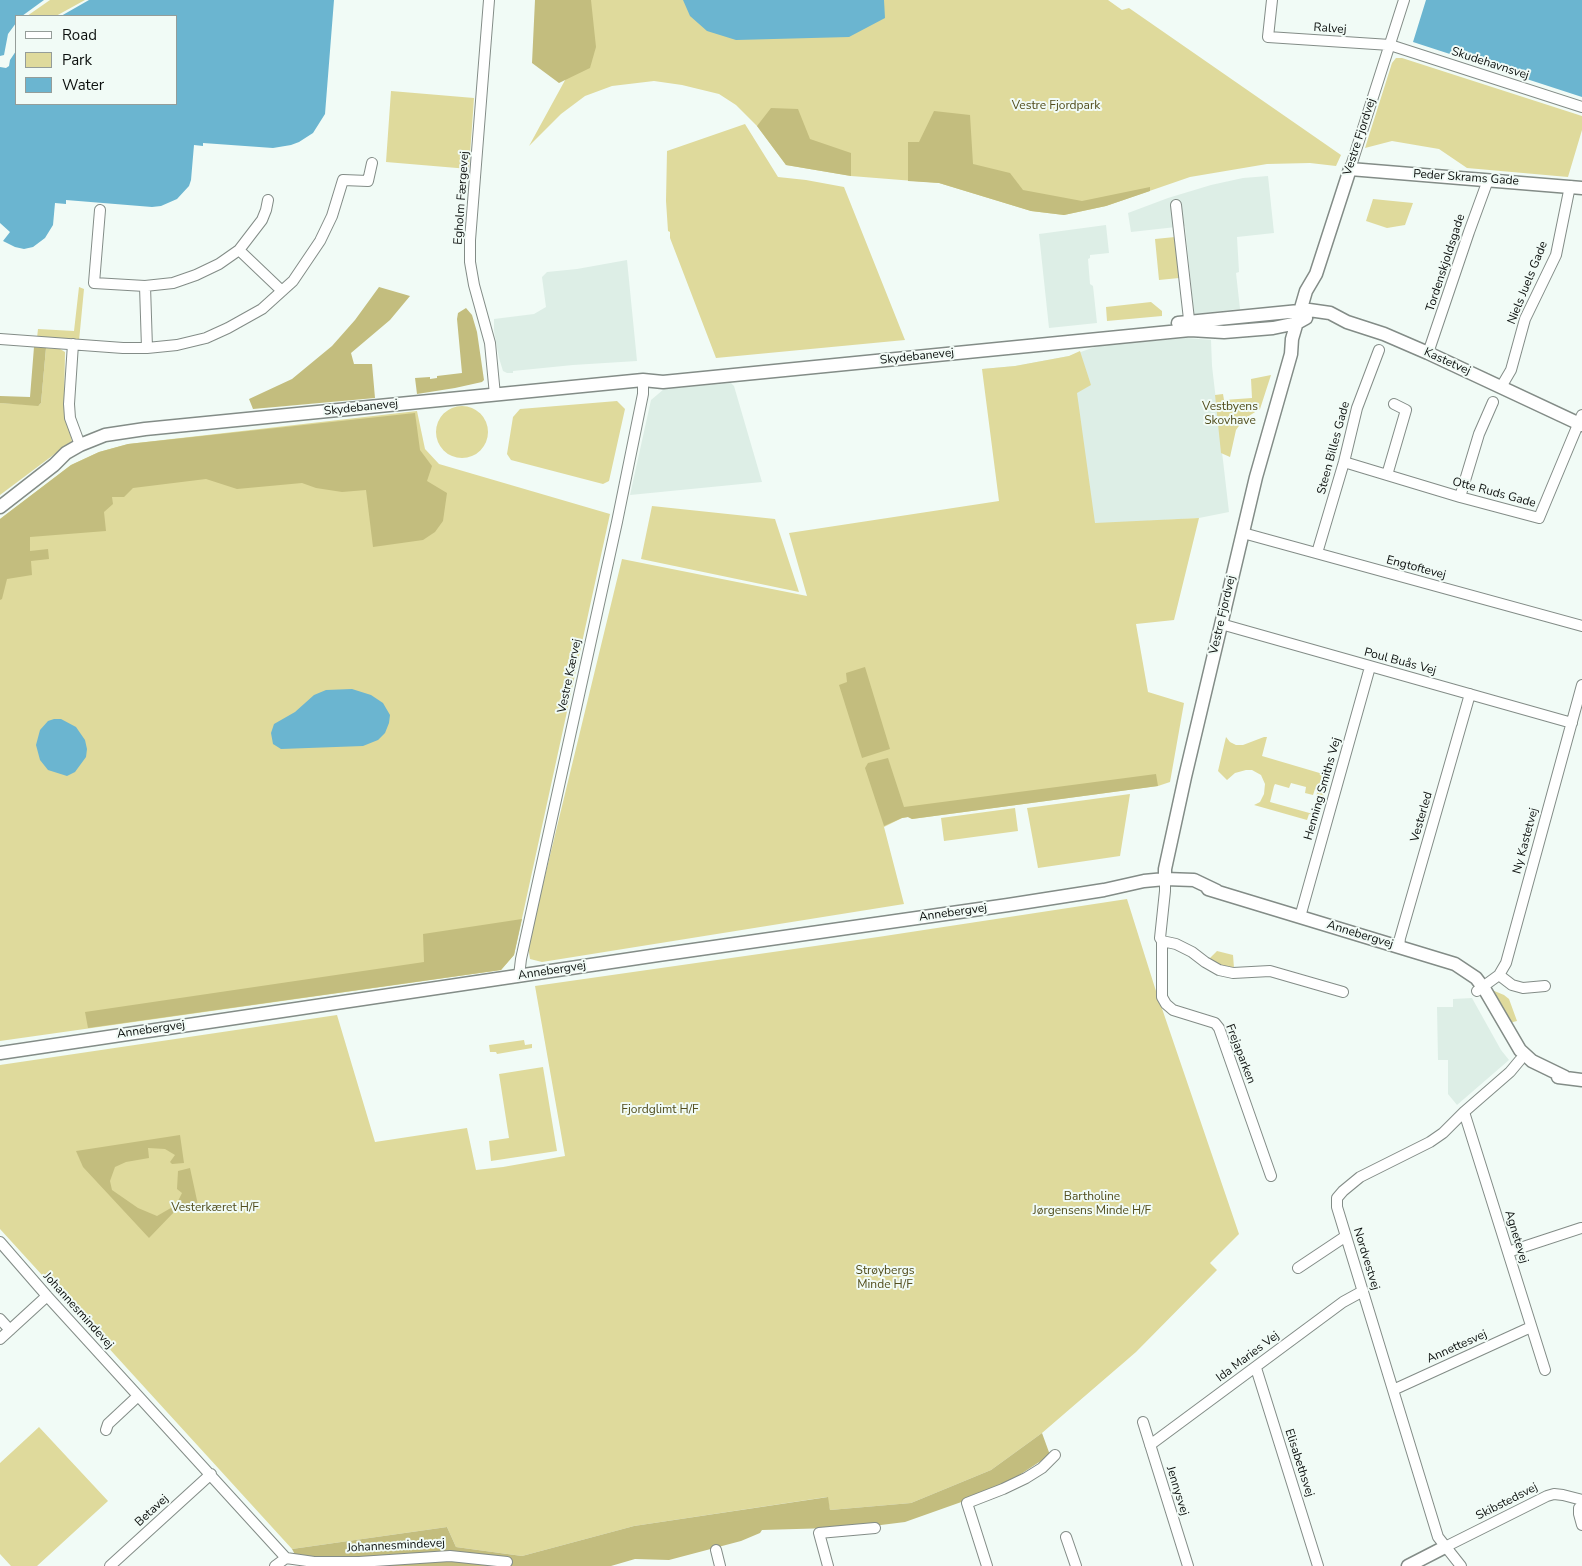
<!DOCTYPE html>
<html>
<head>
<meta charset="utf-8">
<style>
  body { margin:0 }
  #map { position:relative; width:1582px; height:1566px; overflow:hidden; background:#f1fbf6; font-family:"Nunito Sans",sans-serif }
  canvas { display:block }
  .legend { position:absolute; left:15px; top:15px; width:162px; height:90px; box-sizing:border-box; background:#f1fbf6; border:1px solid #959d99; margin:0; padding:6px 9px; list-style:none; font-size:15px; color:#0b0f0d }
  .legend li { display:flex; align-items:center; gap:10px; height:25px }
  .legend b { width:25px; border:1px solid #959d99 }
</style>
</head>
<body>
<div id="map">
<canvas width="1582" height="1566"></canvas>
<ul class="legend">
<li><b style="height:6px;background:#fff"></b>Road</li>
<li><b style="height:14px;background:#dfda9c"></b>Park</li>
<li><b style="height:14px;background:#6bb5d0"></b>Water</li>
</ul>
</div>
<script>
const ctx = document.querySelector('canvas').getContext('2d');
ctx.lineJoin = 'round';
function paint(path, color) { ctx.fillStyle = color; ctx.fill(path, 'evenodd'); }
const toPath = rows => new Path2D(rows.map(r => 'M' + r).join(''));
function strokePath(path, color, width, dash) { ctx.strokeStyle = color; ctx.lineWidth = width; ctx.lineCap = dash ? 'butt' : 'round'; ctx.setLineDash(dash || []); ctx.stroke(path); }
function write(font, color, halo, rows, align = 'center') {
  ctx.font = font + ' "Nunito Sans",sans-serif'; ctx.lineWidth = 4; ctx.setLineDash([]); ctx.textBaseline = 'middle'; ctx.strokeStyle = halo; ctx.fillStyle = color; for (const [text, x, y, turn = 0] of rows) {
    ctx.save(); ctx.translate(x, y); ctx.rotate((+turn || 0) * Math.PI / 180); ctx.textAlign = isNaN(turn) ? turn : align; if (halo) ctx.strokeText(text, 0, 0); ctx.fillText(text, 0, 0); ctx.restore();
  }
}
const built = toPath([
  [1268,176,1274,233,1237,237,1239,272,1236,273,1240,309,1194,314,1185,226,1131,232,1128,213,1168,198,1211,185,1243,178],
  [1106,225,1109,253,1090,255,1090,258,1088,259,1090,284,1093,286,1097,323,1049,328,1039,234],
  [627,260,637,361,573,365,513,371,513,373,507,373,503,371,499,358,494,331,494,319,534,314,546,307,542,277,547,272,577,269],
  [1187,338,1211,340,1212,366,1229,512,1199,518,1095,524,982,369,1015,366,1069,356,1098,346],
  [731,383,734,386,762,482,630,495,651,400,664,389],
  [1472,998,1501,1050,1509,1060,1457,1105,1448,1094,1448,1060,1438,1060,1437,1007,1453,1007,1453,999]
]);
const green = toPath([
  [50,0,85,0,56,16,27,16],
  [587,0,1108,0,1122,10,1129,8,1341,155,1336,166,1310,163,1267,164,1190,177,1106,206,1064,215,1031,211,939,183,851,176,786,165,757,126,736,105,719,94,682,85,654,81,612,86,585,96,561,114,529,146,587,40],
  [1396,58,1402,58,1582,116,1582,130,1568,177,1467,168,1439,149,1392,141,1365,148,1392,63],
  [391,91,474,98,469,169,386,162],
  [745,124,778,177,806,180,844,187,905,340,716,358,670,238,670,232,668,231,666,201,667,151],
  [1373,199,1413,203,1405,225,1387,228,1366,221],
  [1175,237,1179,278,1159,280,1155,239],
  [79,287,84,289,79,341,37,338,38,329,74,331],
  [1151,302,1162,311,1162,316,1107,321,1106,307],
  [46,348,60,349,65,352,64,408,72,441,0,495,0,403,39,405,41,403],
  [1080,351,1091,385,1077,393,1095,523,1199,518,1174,620,1136,624,1148,692,1184,703,1170,782,1158,786,912,819,908,817,902,818,884,827,904,904,542,962,530,959,528,946,622,559,807,596,789,533,999,501,982,369,1015,366,1069,356],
  [1271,375,1260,409,1244,419,1236,430,1230,457,1221,453,1215,395,1223,394,1224,400,1252,398,1251,379],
  [617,401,625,409,609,481,603,484,511,460,507,454,513,417,520,409],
  '436 432a26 26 0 1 1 52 0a26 26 0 1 1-52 0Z',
  [417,411,425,449,439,464,610,514,514,955,501,970,0,1041,0,519,71,465,99,452,128,444],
  [652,506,775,519,799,592,641,559],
  [1226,737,1230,742,1236,745,1243,745,1264,737,1267,737,1262,756,1323,774,1328,760,1334,761,1323,798,1316,796,1318,790,1315,789,1313,795,1305,793,1306,787,1291,783,1289,788,1275,784,1274,786,1270,802,1313,814,1317,799,1323,800,1318,817,1309,814,1307,820,1254,805,1260,802,1264,794,1265,784,1261,775,1252,770,1246,770,1235,773,1227,780,1218,771],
  [1130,794,1120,856,1038,868,1027,808],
  [1015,808,1018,831,944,841,941,818],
  [1127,899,1155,988,1239,1234,1210,1263,1217,1270,1136,1352,1042,1433,991,1470,911,1503,830,1510,827,1497,634,1526,522,1556,456,1547,447,1527,292,1549,0,1229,0,1065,337,1015,375,1142,467,1128,476,1170,503,1167,565,1156,535,986,878,937],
  [1217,951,1233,955,1234,968,1221,966,1212,961,1210,958],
  [1492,990,1504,995,1509,999,1517,1021,1509,1023],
  [524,1040,525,1045,532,1044,532,1048,497,1054,496,1052,490,1052,489,1045],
  [543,1067,557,1151,491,1161,489,1141,509,1138,499,1074],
  [39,1427,108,1501,37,1566,11,1566,0,1554,0,1463]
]);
const forest = toPath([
  [535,0,591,0,596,47,590,68,559,83,532,63],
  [771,108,798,109,810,139,851,153,851,176,786,165,757,126],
  [934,111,970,115,973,164,1010,173,1023,190,1082,201,1150,187,1150,191,1106,206,1064,215,1031,211,939,183,908,181,908,142,919,142],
  [379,287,410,296,390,320,351,353,354,364,372,364,375,398,253,409,249,399,292,379,332,346,355,320],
  [466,308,472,315,477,332,484,380,482,382,455,388,417,394,415,378,430,377,430,379,437,378,437,376,462,373,457,319,458,313],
  [34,347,46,348,41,403,38,406,0,403,0,396,30,397],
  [415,413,420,450,432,466,427,481,447,493,443,521,435,532,423,540,373,547,366,490,342,492,316,488,302,483,237,489,206,479,133,488,124,497,112,497,113,504,104,512,106,531,30,537,30,551,48,549,49,559,31,561,32,575,7,579,2,599,0,600,0,519,71,465,99,452,128,444],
  [865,667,890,749,862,758,839,685,847,682,846,673],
  [888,758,904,807,1156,774,1158,786,912,819,908,817,902,818,884,826,865,768,868,763],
  [522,919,514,955,501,970,88,1028,85,1012,424,962,423,934],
  [180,1135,184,1163,172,1164,170,1162,175,1155,165,1149,148,1148,149,1158,126,1162,115,1167,110,1181,112,1190,138,1208,157,1216,176,1205,182,1193,177,1189,178,1171,190,1168,198,1205,175,1211,149,1238,83,1167,76,1151],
  [1042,1433,1050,1455,998,1489,905,1522,865,1527,762,1530,760,1533,741,1541,669,1560,635,1559,611,1566,301,1566,292,1549,447,1527,456,1547,522,1556,634,1526,828,1497,830,1510,911,1503,991,1470]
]);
const water = toPath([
  [0,0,44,0,22,16,16,16,16,23,8,34,4,55,0,56],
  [89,0,334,0,325,114,313,133,299,142,291,145,273,148,203,143,203,146,194,145,191,180,189,186,177,199,161,206,152,207,66,200,66,204,55,203,53,225,45,238,33,247,24,249,15,247,3,241,10,232,0,223,0,67,6,68,9,66,10,60,16,51,16,104,176,104,176,16,61,16],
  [683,0,884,0,885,18,849,37,736,40,707,31,690,16],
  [1426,0,1582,0,1582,97,1413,42],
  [352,689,371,695,383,703,390,715,389,723,385,733,378,740,363,746,281,749,273,744,271,733,274,724,295,712,314,695,326,690],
  [54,719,61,719,76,727,85,740,87,749,86,757,75,772,67,776,48,770,40,760,36,745,40,730,48,721]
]);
const minor = toPath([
  [489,0,470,240,470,262,474,285,490,343,495,395],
  [1272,0,1268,37,1390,45,1582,107],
  [1350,169,1404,0],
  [1176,205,1190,328],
  [100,210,94,283,145,286,173,283,196,275,219,264,239,250,262,220,266,210,268,200],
  [239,250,282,291],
  [145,286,147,348],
  [0,339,123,348,147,348,177,345,206,338,228,328,262,309,293,281,320,241,332,216,343,180,368,181,372,163],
  [73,344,69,404,70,418,80,445],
  [1428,353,1469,232,1488,180],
  [1501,387,1511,370,1525,319,1556,255,1570,186],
  [1344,462,1460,497,1539,518,1582,415],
  [1387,475,1406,410,1394,404],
  [1460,497,1479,434,1493,402],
  [1243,533,1582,626],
  [1317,553,1344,462,1357,408,1379,350],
  [1221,624,1572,723],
  [1165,879,1165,891,1160,938,1162,941,1162,997,1166,1004,1173,1010,1215,1023,1219,1028,1271,1176],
  [1300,917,1370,667],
  [1162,941,1176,944,1192,952,1205,962,1219,970,1233,973,1270,971,1343,992],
  [1399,947,1400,938,1470,694],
  [1499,975,1512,985,1523,988,1545,986],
  [519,976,521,959,617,522,643,394,643,380],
  [1477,991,1499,975,1506,963,1582,685],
  [1464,1112,1545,1370],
  [0,1242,47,1296,286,1558,314,1562,359,1562,450,1556,507,1562],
  [1508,1252,1581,1228],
  [1298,1268,1346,1236],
  [0,1319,10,1330],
  [0,1339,47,1296],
  [1256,1368,1318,1566],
  [1393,1390,1531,1327],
  [1143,1422,1188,1566],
  [106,1430,108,1424,138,1396],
  [1150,1445,1343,1302,1363,1291],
  [1579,1508,1579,1514,1582,1525],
  [1066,1537,1076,1566],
  [1445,1547,1547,1496,1554,1494,1563,1495,1582,1500],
  [716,1550,720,1566],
  [110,1566,211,1474],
  [275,1566,286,1558],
  [828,1566,819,1533,875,1528],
  [987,1566,967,1503,1003,1489,1026,1478,1042,1468,1055,1455],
  [1461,1566,1438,1537,1337,1207,1337,1198,1343,1191,1360,1177,1430,1142,1443,1133,1464,1112,1510,1072,1520,1060]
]);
const tertiary = toPath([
  [1178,323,1309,310,1330,313,1347,322,1384,334,1428,353,1582,425],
  [0,507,54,465,66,453,80,445,105,435,145,429,643,380,663,382,1190,330,1224,332,1273,328,1297,323,1306,318],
  [1165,879,1165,869,1185,777,1256,477,1291,354,1292,339,1306,291,1316,274,1350,169,1582,188],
  [1208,889,1455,964,1476,978,1485,990,1520,1050,1532,1061,1565,1077],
  [0,1053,658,955,1008,905,1104,890,1144,881,1165,879,1194,880,1217,891],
  [1558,1077,1582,1080],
  [1408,1566,1445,1547]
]);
const streetNames = [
  ["Ralvej",1330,29,4],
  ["Skudehavnsvej",1490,64,18],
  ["Vestre Fjordvej",1360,137,-72],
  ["Peder Skrams Gade",1466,178,4],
  ["Egholm Færgevej",462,198,-86],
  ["Tordenskjoldsgade",1446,263,-72],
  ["Niels Juels Gade",1528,283,-68],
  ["Skydebanevej",917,357,-6],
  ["Kastetvej",1447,362,24],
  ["Skydebanevej",361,408,-6],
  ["Steen Billes Gade",1334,448,-75],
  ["Otte Ruds Gade",1494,493,15],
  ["Engtoftevej",1416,568,15],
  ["Vestre Fjordvej",1223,615,-77],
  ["Poul Buås Vej",1400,662,15],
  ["Vestre Kærvej",570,676,-78],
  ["Henning Smiths Vej",1323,789,-74],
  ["Vesterled",1422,817,-74],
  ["Ny Kastetvej",1526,841,-75],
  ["Annebergvej",953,913,-8],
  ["Annebergvej",1360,935,17],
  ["Annebergvej",552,971,-9],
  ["Annebergvej",151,1030,-8],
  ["Frejaparken",1240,1054,69],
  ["Agnetevej",1516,1237,73],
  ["Nordvestvej",1366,1259,73],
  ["Johannesmindevej",78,1311,48],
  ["Annettesvej",1457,1347,-24],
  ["Ida Maries Vej",1248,1357,-37],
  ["Elisabethsvej",1299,1463,72],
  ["Jennysvej",1177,1491,73],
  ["Skibstedsvej",1507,1502,-27],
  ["Betavej",152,1511,-43],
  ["Johannesmindevej",396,1546,-3]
];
const parkNames = [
  ["Vestre Fjordpark",1056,106],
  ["Vestbyens",1230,407],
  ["Skovhave",1230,421],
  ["Fjordglimt H/F",660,1110],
  ["Bartholine",1092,1197],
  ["Jørgensens Minde H/F",1092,1211],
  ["Vesterkæret H/F",215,1208],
  ["Strøybergs",885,1271],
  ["Minde H/F",885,1285]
];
paint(built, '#ddeee6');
paint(green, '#dfda9c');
paint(forest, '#c3bd7e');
paint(water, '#6bb5d0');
strokePath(minor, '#838c87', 12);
strokePath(tertiary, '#838c87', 15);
strokePath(minor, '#fff', 10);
strokePath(tertiary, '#fff', 12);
write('12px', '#0b0f0d', '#f1fbf6', streetNames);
write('12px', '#514d1c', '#f1fbf6', parkNames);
</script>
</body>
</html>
